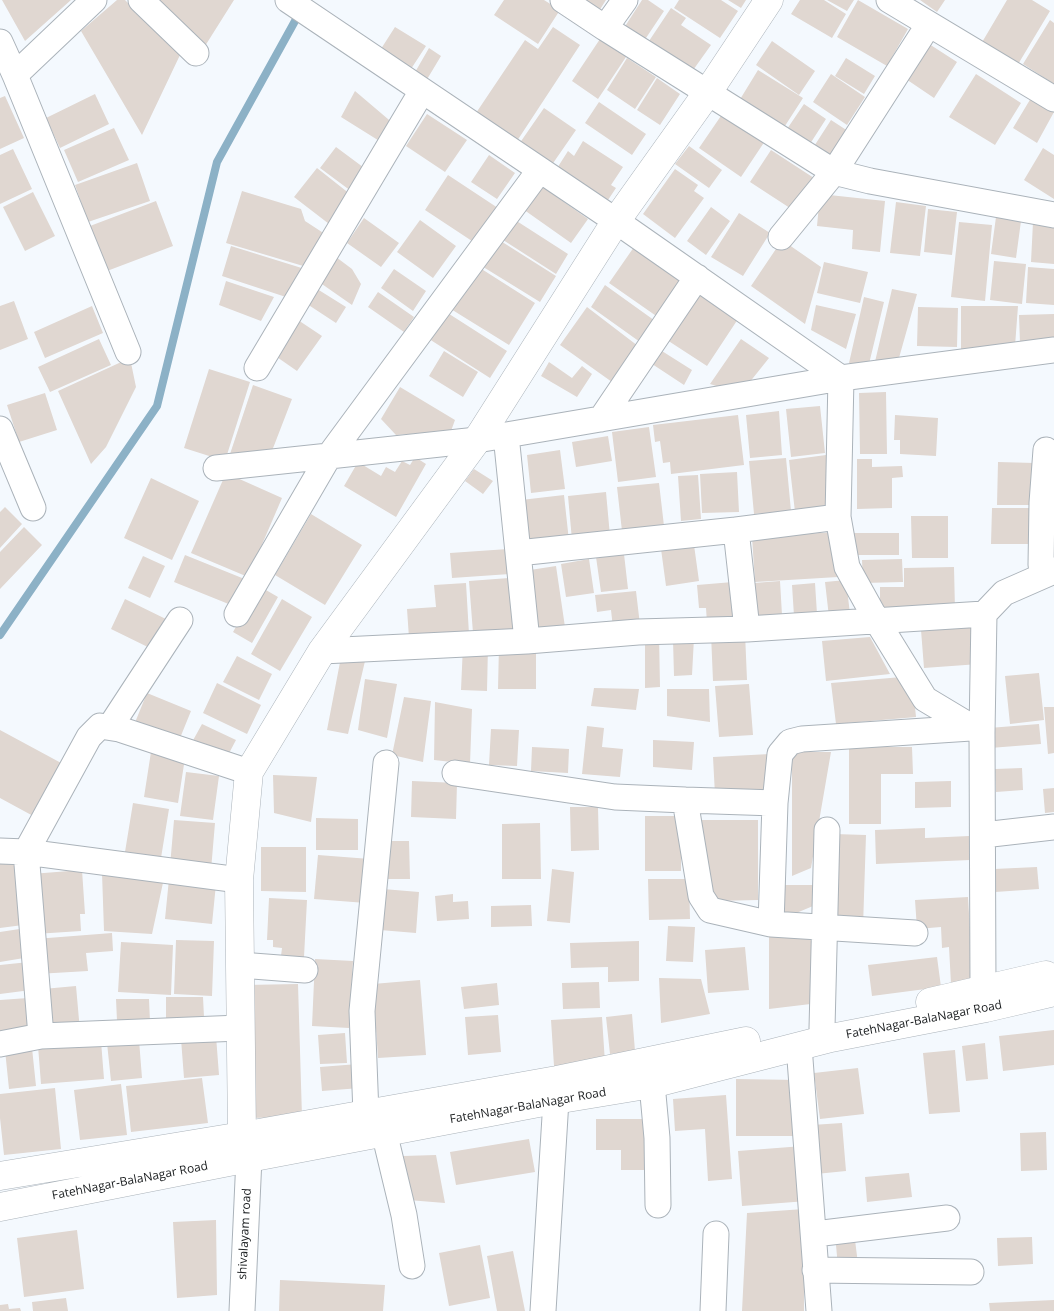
<!DOCTYPE html>
<html>
<head>
<meta charset="utf-8">
<style>
  body { margin:0 }
  canvas { display:block; background:#f4f9fe }
</style>
</head>
<body>
<canvas width="1054" height="1311"></canvas>
<script>
const ctx = document.querySelector('canvas').getContext('2d');
ctx.lineJoin = 'round';
const toPath = rows => new Path2D(rows.map(r => 'M' + r).join(''));
function strokePath(path, color, width, dash) { ctx.strokeStyle = color; ctx.lineWidth = width; ctx.lineCap = dash ? 'butt' : 'round'; ctx.setLineDash(dash || []); ctx.stroke(path); }
function paint(path, color) { ctx.fillStyle = color; ctx.fill(path, 'evenodd'); }
function write(font, color, halo, rows, align = 'center') {
  ctx.font = font + ' "Open Sans",sans-serif'; ctx.lineWidth = 4; ctx.setLineDash([]); ctx.textBaseline = 'middle'; ctx.strokeStyle = halo; ctx.fillStyle = color; for (const [text, x, y, turn = 0] of rows) {
    ctx.save(); ctx.translate(x, y); ctx.rotate((+turn || 0) * Math.PI / 180); ctx.textAlign = isNaN(turn) ? turn : align; if (halo) ctx.strokeText(text, 0, 0); ctx.fillText(text, 0, 0); ctx.restore();
  }
}
const stream = toPath([
  [0,635,157,406,217,162,300,12]
]);
const building = toPath([
  [2,0,71,0,25,41],
  [117,0,125,0,180,55,142,135,81,31],
  [145,0,234,0,200,54],
  [504,0,544,0,560,10,538,44,494,15],
  [584,0,606,0,599,11],
  [642,0,648,0,664,11,642,44,622,31],
  [679,0,721,0,738,11,720,38,674,8],
  [728,0,746,0,741,8],
  [800,0,824,0,846,14,832,38,791,14],
  [827,0,854,0,847,11],
  [858,0,908,29,887,66,837,37],
  [920,0,945,0,937,12],
  [1007,0,1032,0,1050,11,1017,66,981,44],
  [671,8,686,18,681,25,711,45,691,73,647,44],
  [1050,20,1054,23,1054,84,1023,64],
  [395,27,426,46,409,72,379,52],
  [553,27,580,45,515,144,474,116,525,40,538,49],
  [602,36,628,54,598,99,572,81],
  [772,41,815,71,799,95,756,65],
  [926,42,957,62,934,98,903,77],
  [429,48,441,56,426,81,414,74],
  [627,58,656,77,635,109,607,90],
  [846,58,875,76,864,94,835,76],
  [758,70,803,98,783,129,739,101],
  [831,74,865,97,847,125,813,102],
  [976,74,1021,103,995,145,949,117],
  [657,78,680,94,660,125,637,110],
  [355,91,395,125,381,142,341,117],
  [95,94,109,124,60,148,46,118],
  [5,96,24,138,0,149,0,98],
  [1031,98,1054,112,1037,143,1013,128],
  [599,102,646,134,632,155,585,123],
  [804,104,826,119,808,147,785,132],
  [544,108,576,130,549,169,517,147],
  [725,110,767,138,741,177,699,148],
  [427,114,467,140,445,172,406,146],
  [831,120,851,133,831,164,811,151],
  [114,128,129,160,78,182,64,150],
  [583,141,623,167,611,185,616,188,604,206,554,173,568,151,574,156],
  [689,146,722,170,709,188,675,164],
  [336,147,371,173,355,194,320,168],
  [1043,148,1054,155,1054,199,1024,180],
  [13,149,32,189,0,204,0,155],
  [771,150,817,180,796,212,750,182],
  [489,155,515,173,497,199,471,182],
  [137,163,150,201,88,222,75,185],
  [317,168,355,198,333,227,294,197],
  [675,169,698,185,694,191,704,198,675,238,643,214],
  [448,175,501,210,478,245,425,210],
  [537,183,588,219,571,243,520,207],
  [242,191,301,209,305,221,328,236,310,268,226,243],
  [33,192,55,236,25,251,3,207],
  [820,194,885,201,880,252,852,249,853,230,817,226],
  [156,201,173,246,107,271,90,226],
  [896,202,926,206,920,256,890,253],
  [711,207,730,221,706,255,687,241],
  [928,209,957,212,952,255,924,252],
  [739,213,770,233,743,276,711,257],
  [996,217,1021,221,1016,258,991,254],
  [364,218,399,243,381,267,347,243],
  [512,218,568,254,556,274,500,238],
  [420,220,456,246,433,278,397,252],
  [959,222,992,225,985,301,951,297],
  [1033,222,1054,224,1054,264,1031,262],
  [496,238,556,276,540,302,480,265],
  [782,240,821,267,805,324,751,286],
  [231,246,308,270,292,299,222,276],
  [634,247,686,284,662,320,609,283],
  [336,257,352,269,361,284,352,305,319,282],
  [994,261,1026,264,1022,304,990,300],
  [824,262,868,272,860,303,817,293],
  [1028,267,1054,269,1054,305,1026,303],
  [480,268,535,303,509,345,446,306,455,291,465,293],
  [394,269,426,291,413,311,381,288],
  [226,281,274,297,261,321,219,305],
  [605,285,658,323,640,342,591,307],
  [314,287,346,307,336,323,304,302],
  [892,289,917,294,897,365,874,366],
  [378,292,414,317,404,332,368,307],
  [697,292,738,319,707,366,667,340],
  [864,297,884,302,868,368,849,363],
  [14,301,28,339,0,350,0,306],
  [816,305,856,314,846,349,811,330],
  [92,306,103,333,45,358,34,332],
  [961,306,1018,306,1015,346,961,355],
  [587,307,638,346,612,382,560,345],
  [918,307,958,308,957,347,917,346],
  [443,310,507,351,490,378,426,337],
  [1054,314,1054,341,1020,343,1019,315],
  [298,320,322,336,297,371,274,355],
  [99,339,111,365,50,392,38,367],
  [741,339,769,358,749,383,726,389,710,384],
  [654,346,692,370,684,385,643,358],
  [444,351,478,372,463,397,429,376],
  [130,358,136,387,106,447,91,464,58,391],
  [549,362,572,378,582,366,592,374,577,397,541,376],
  [209,369,250,382,225,461,184,448],
  [253,385,292,399,270,456,228,460],
  [400,387,455,420,451,431,396,435,381,419],
  [886,392,887,454,860,454,859,393],
  [45,393,57,430,19,442,7,405],
  [820,406,825,453,791,457,786,409],
  [779,411,782,455,750,458,746,415],
  [738,415,744,465,671,474,670,462,663,463,660,441,655,442,653,425],
  [895,415,938,418,936,456,900,454,900,440,894,440],
  [649,427,656,477,618,482,612,432],
  [608,436,612,461,576,467,572,442],
  [560,450,565,489,531,493,527,455],
  [826,455,832,508,795,512,789,460],
  [415,457,426,464,396,517,344,486,358,462,381,476,386,467,395,472,402,461,410,465],
  [786,458,791,511,754,514,749,461],
  [857,459,872,459,872,467,902,466,903,477,892,478,892,508,857,509],
  [998,462,1035,463,1035,505,997,505],
  [474,469,493,481,483,494,465,481],
  [737,472,739,512,702,513,700,474],
  [226,473,282,498,248,577,191,553],
  [698,475,701,519,681,521,678,476],
  [151,478,199,501,172,560,124,538],
  [659,483,664,526,622,531,617,487],
  [606,492,610,536,572,540,568,496],
  [564,495,569,541,526,545,521,500],
  [5,507,22,524,0,548,0,512],
  [992,508,1035,508,1035,544,991,544],
  [311,514,362,545,325,605,275,575],
  [911,516,948,516,948,558,912,558],
  [24,527,42,545,0,589,0,552],
  [836,532,838,577,755,582,752,537],
  [851,533,899,533,899,555,851,555],
  [694,545,699,581,666,586,661,549],
  [508,549,510,574,452,578,450,553],
  [624,554,628,589,601,592,596,557],
  [185,555,247,580,236,607,174,582],
  [143,556,165,566,150,598,128,588],
  [589,559,594,593,566,597,561,564],
  [902,559,903,582,863,583,862,560],
  [556,566,565,627,539,631,530,570],
  [954,567,955,610,880,612,880,587,904,587,904,568],
  [509,578,513,630,473,633,469,581],
  [846,580,850,614,829,617,825,582],
  [780,581,782,615,756,617,754,583],
  [733,582,740,620,707,623,706,608,699,608,697,585],
  [466,583,469,634,409,638,407,609,436,607,434,585],
  [815,583,817,614,794,616,792,585],
  [259,586,278,597,252,643,233,632],
  [636,591,640,625,613,628,611,610,597,612,595,595],
  [125,599,172,622,158,652,111,629],
  [282,599,312,617,280,671,251,654],
  [976,625,979,664,924,668,921,630],
  [645,633,659,634,660,687,645,688],
  [745,633,747,680,713,681,711,634],
  [870,637,890,674,826,681,822,641],
  [694,638,692,675,674,676,673,640],
  [463,645,488,646,487,691,461,690],
  [499,645,536,646,536,689,498,689],
  [237,656,272,674,259,700,223,682],
  [341,657,365,661,348,734,327,730],
  [1039,673,1044,720,1010,724,1005,676],
  [902,677,914,697,916,717,836,724,831,683],
  [365,679,397,684,387,738,358,730],
  [217,683,261,705,247,734,203,713],
  [749,684,753,735,719,737,715,686],
  [594,688,639,689,636,710,591,706],
  [667,689,709,689,710,722,667,716],
  [147,693,191,711,178,743,134,725],
  [404,697,431,701,423,762,392,755],
  [435,702,472,709,470,764,434,760],
  [1044,707,1054,707,1054,753,1048,754],
  [202,724,236,740,226,759,191,744],
  [1039,724,1041,744,990,748,989,728],
  [587,726,604,728,602,747,623,749,620,777,582,774],
  [491,729,519,730,517,766,489,765],
  [0,730,63,764,35,817,0,798],
  [653,740,694,742,692,770,653,767],
  [532,747,569,749,568,773,531,771],
  [849,747,912,747,913,774,881,774,881,824,849,824],
  [151,752,185,758,178,803,144,797],
  [792,752,831,752,811,868,792,876],
  [770,754,772,792,715,795,713,757],
  [1022,768,1023,790,996,792,995,769],
  [186,772,219,776,213,820,180,816],
  [273,775,317,777,311,822,274,813],
  [412,781,457,783,456,819,411,817],
  [951,781,951,807,915,808,915,782],
  [1054,788,1054,812,1045,813,1043,789],
  [133,803,169,809,160,864,124,858],
  [570,807,598,807,599,850,571,851],
  [645,816,681,816,681,871,645,871],
  [316,818,358,819,358,850,316,850],
  [174,820,215,823,211,870,170,866],
  [700,820,758,820,758,900,715,901,704,862],
  [540,823,541,879,502,879,502,824],
  [925,828,925,838,969,836,970,860,876,864,875,830],
  [834,834,866,835,863,927,831,926],
  [386,841,409,841,410,879,387,879],
  [261,847,306,847,306,892,261,891],
  [318,855,370,859,366,903,314,899],
  [16,858,23,925,0,928,0,860],
  [1037,867,1039,889,995,892,994,869],
  [552,869,574,872,570,923,547,921],
  [82,870,85,914,80,914,81,931,35,934,31,874],
  [102,873,164,878,152,934,104,931],
  [169,879,216,884,212,924,165,919],
  [648,879,689,879,690,919,649,920],
  [782,885,815,885,813,906,782,919],
  [383,889,419,892,416,933,380,930],
  [453,894,453,902,468,901,469,919,437,921,435,896],
  [968,897,973,982,951,984,949,947,942,948,941,927,917,929,915,900],
  [269,898,307,900,304,957,281,956,282,948,273,947,273,940,267,940],
  [531,905,532,926,491,927,491,906],
  [668,926,695,927,693,962,666,961],
  [26,928,30,957,0,962,0,932],
  [769,930,820,934,819,1003,769,1009],
  [112,933,113,951,86,953,88,971,37,974,35,939],
  [176,940,214,941,212,996,174,994],
  [639,941,639,981,608,982,608,967,571,968,570,943],
  [121,942,173,945,171,995,118,992],
  [745,947,749,990,708,993,705,950],
  [937,957,941,987,872,996,868,965],
  [315,959,353,961,349,1028,312,1026],
  [29,962,31,990,0,994,0,965],
  [659,978,701,979,710,1014,661,1023],
  [420,980,426,1055,378,1058,373,984],
  [599,982,600,1008,563,1009,562,983],
  [497,983,499,1005,464,1009,461,987],
  [298,984,302,1117,248,1118,245,985],
  [76,986,80,1031,48,1035,43,989],
  [166,997,203,997,204,1017,166,1020],
  [28,998,31,1037,0,1040,0,1000],
  [116,999,149,999,150,1022,117,1021],
  [632,1014,635,1051,610,1054,606,1017],
  [498,1015,501,1052,468,1055,465,1017],
  [602,1017,605,1063,554,1066,551,1020],
  [1054,1030,1054,1065,1003,1071,999,1036],
  [345,1033,347,1063,320,1064,318,1035],
  [216,1036,219,1075,184,1078,181,1039],
  [139,1040,142,1078,111,1081,107,1043],
  [101,1041,104,1079,41,1084,38,1046],
  [985,1043,988,1079,966,1081,962,1046],
  [32,1048,36,1086,9,1089,5,1050],
  [955,1050,960,1112,929,1114,923,1053],
  [358,1064,360,1088,322,1091,320,1067],
  [858,1068,864,1114,820,1119,814,1073],
  [202,1078,208,1123,131,1132,126,1086],
  [736,1079,799,1080,799,1136,736,1136],
  [121,1084,127,1135,80,1140,74,1090],
  [55,1088,61,1149,4,1155,0,1118,0,1094],
  [726,1095,732,1179,708,1181,705,1129,675,1131,673,1099],
  [596,1119,651,1119,650,1170,621,1170,621,1150,596,1150],
  [842,1123,846,1171,816,1174,812,1125],
  [1046,1132,1047,1170,1021,1171,1020,1133],
  [529,1139,535,1172,456,1185,450,1152],
  [803,1146,807,1201,742,1206,738,1151],
  [436,1155,445,1203,408,1200,403,1156],
  [909,1173,912,1197,867,1202,865,1177],
  [804,1209,804,1311,742,1311,747,1213],
  [216,1220,217,1295,177,1298,173,1222],
  [77,1230,84,1289,24,1297,17,1238],
  [854,1232,858,1264,838,1267,835,1234],
  [1032,1237,1033,1264,998,1266,997,1238],
  [480,1245,490,1298,449,1306,439,1253],
  [513,1251,525,1311,497,1311,487,1256],
  [280,1280,385,1285,383,1311,279,1311],
  [66,1298,68,1311,33,1311,32,1302],
  [1054,1300,1054,1311,990,1311,989,1303],
  [8,1304,9,1309,20,1308,21,1311,0,1311,0,1305]
]);
const minor = toPath([
  [141,0,196,53],
  [288,0,616,221,841,378,1054,350],
  [563,0,605,28],
  [625,0,605,28,834,172,870,181,1054,215],
  [889,0,1054,99],
  [0,42,15,75,128,352],
  [15,75,94,0],
  [781,237,834,172,929,24],
  [257,368,422,91],
  [601,419,697,277],
  [0,429,33,508],
  [506,435,527,641],
  [1046,450,1042,503,1041,565,1053,571],
  [216,468,329,456,237,614],
  [838,517,847,567,877,621,925,699,975,729],
  [736,530,747,629],
  [518,553,736,530,838,517,841,378,477,440,329,456,539,171],
  [322,651,527,641,638,632,747,629,984,614,1004,593,1054,571],
  [110,727,180,620],
  [455,773,615,797,685,800,701,896,710,910,771,924,915,933],
  [685,800,775,803],
  [983,835,1054,827],
  [0,851,26,852,239,880],
  [771,924,775,803,780,754,790,742,802,739,971,728],
  [240,965,305,970],
  [983,988,982,733,984,614],
  [822,1028,827,830],
  [41,1036,26,852,89,737,100,726,119,729,249,772],
  [0,1044,41,1036,240,1028],
  [799,1046,819,1311],
  [652,1084,657,1138,658,1205],
  [366,1114,362,1011,386,763],
  [384,1132,404,1215,412,1266],
  [815,1234,947,1218],
  [815,1270,971,1272],
  [242,1311,249,1158],
  [543,1311,556,1100],
  [713,1311,716,1234]
]);
const tertiary = toPath([
  [242,1136,239,880,249,772,322,651,477,440,616,221,708,92,769,0]
]);
const secondary = toPath([
  [930,1002,1046,975],
  [0,1176,242,1136,557,1080,746,1041],
  [0,1207,249,1158,549,1101,652,1084,831,1038,986,1008,1054,992]
]);
const streetNames = [
  ["FatehNagar-BalaNagar Road",924,1020,-11],
  ["FatehNagar-BalaNagar Road",528,1106,-10],
  ["FatehNagar-BalaNagar Road",130,1181,-11],
  ["shivalayam road",245,1234,-87]
];
strokePath(stream, '#8cb1c6', 8);
paint(building, '#e0d7d1');
strokePath(minor, '#abb3ba', 27);
strokePath(tertiary, '#abb3ba', 29);
strokePath(secondary, '#abb3ba', 29);
strokePath(minor, '#fff', 25);
strokePath(tertiary, '#fff', 28);
strokePath(secondary, '#fff', 28);
write('12px', '#1a1d1f', '#fff', streetNames);
</script>
</body>
</html>
